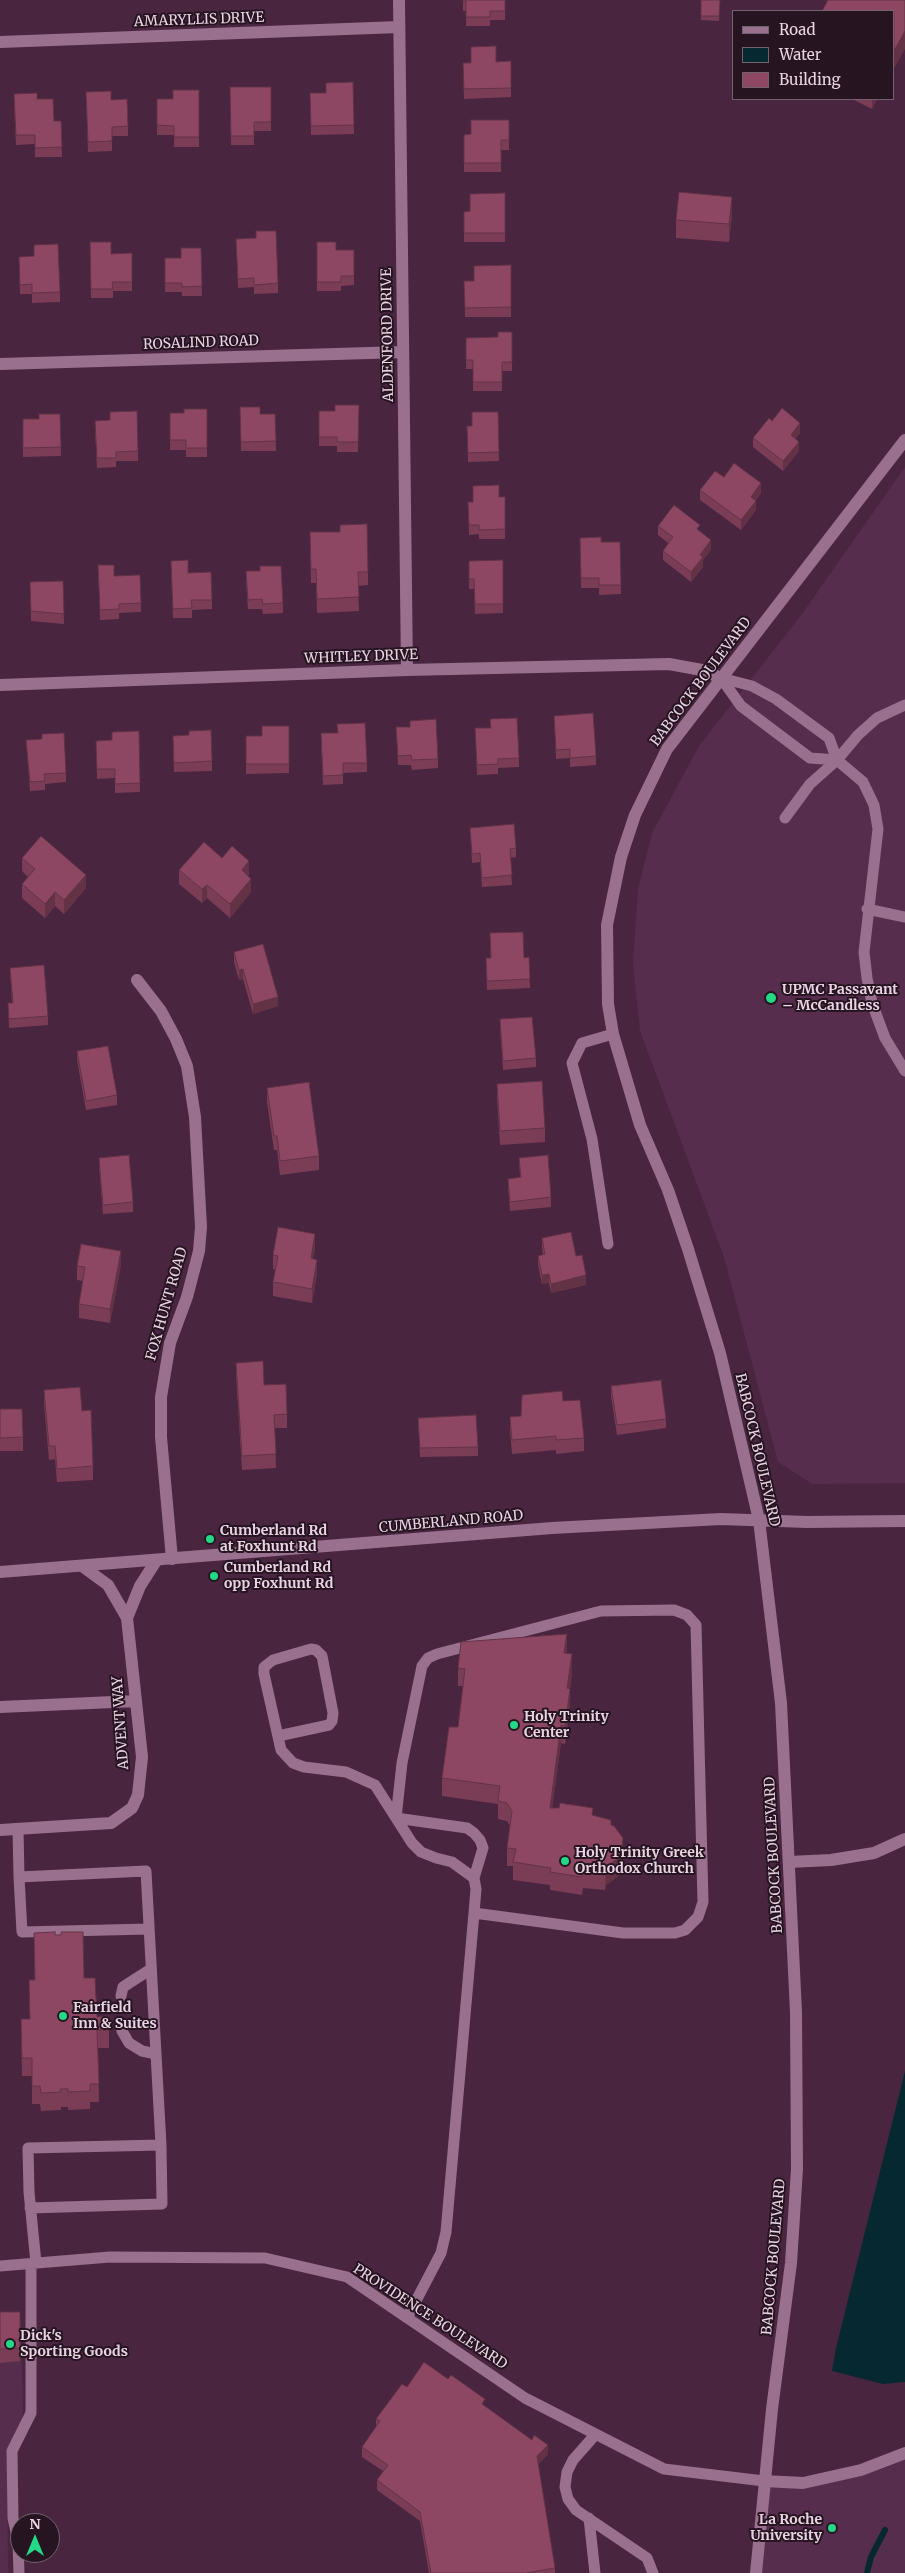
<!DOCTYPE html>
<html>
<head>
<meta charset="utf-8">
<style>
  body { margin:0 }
  #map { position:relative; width:905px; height:2573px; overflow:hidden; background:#492540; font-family:Merriweather,serif }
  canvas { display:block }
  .legend { position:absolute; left:732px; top:10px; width:162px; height:90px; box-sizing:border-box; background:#261521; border:1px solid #74616e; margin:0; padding:6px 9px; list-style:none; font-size:15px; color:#e9d2e2 }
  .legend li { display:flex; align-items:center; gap:10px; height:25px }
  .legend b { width:25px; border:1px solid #74616e }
  .north { position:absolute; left:10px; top:2513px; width:50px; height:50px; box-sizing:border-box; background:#261521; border:1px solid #74616e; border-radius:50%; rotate:0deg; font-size:14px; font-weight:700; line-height:20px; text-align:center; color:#e9d2e2 }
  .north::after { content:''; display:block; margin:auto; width:18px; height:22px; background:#23d886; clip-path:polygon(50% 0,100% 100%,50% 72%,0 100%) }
</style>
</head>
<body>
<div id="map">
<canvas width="905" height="2573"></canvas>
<ul class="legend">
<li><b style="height:6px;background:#99708e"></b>Road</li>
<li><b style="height:14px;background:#062830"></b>Water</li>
<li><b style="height:14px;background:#8e4763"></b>Building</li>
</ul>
<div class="north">N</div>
</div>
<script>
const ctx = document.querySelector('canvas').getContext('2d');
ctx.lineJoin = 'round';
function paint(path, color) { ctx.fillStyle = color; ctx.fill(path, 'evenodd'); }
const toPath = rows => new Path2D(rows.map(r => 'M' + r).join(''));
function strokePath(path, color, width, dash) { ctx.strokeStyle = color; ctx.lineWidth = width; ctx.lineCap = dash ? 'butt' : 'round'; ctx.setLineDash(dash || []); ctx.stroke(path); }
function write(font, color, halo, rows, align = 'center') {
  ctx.font = font + ' Merriweather,serif'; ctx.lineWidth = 4; ctx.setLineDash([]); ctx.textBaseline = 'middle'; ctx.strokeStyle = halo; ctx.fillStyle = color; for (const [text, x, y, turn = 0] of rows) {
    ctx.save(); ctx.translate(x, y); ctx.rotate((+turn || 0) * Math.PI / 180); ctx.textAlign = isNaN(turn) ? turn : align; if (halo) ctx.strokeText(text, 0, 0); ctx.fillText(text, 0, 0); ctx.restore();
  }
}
const built = toPath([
  [905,467,905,1483,812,1484,778,1462,724,1257,640,1031,633,965,638,889,652,833,699,746,802,614],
  [0,2320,21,2320,23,2419,7,2452,8,2573,0,2573],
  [905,2453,905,2573,756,2573,764,2481,803,2483]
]);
const water = toPath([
  [905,2071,905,2382,883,2384,832,2371,836,2348]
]);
const stream = toPath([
  [867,2573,871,2557,885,2530]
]);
const lane = toPath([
  [721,678,752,686,776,699,829,738,837,760,863,782,874,805,878,829,864,952,867,978,872,1003,885,1038,905,1071],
  [721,678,741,706,810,758,837,760],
  [785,818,810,784,837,760,858,735,877,718,905,705],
  [867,909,905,917],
  [608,1244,592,1139,572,1063,582,1043,613,1034],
  [278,1736,329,1725,332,1721,333,1713,322,1656,316,1650,311,1649,273,1660,264,1667,264,1674,281,1750,293,1763,304,1767,346,1772,375,1785,412,1843,421,1852,436,1858,452,1862,474,1878,476,1889,474,1913,446,2232,441,2253,407,2318],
  [18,1829,19,1877,146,1871,161,2145,28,2148,29,2192,36,2263],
  [19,1877,22,1932,149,1929],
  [474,1878,483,1848,480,1840,474,1833,467,1828,396,1818,402,1763,422,1666,428,1658,437,1654,601,1611,674,1610,687,1615,696,1625,703,1902,698,1917,685,1930,675,1933,623,1933,474,1913],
  [121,1996,123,1987,151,1969],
  [122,2031,129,2043,142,2051,156,2054],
  [30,2208,162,2204,161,2145],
  [0,2266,110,2257,265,2258,347,2277,525,2398,664,2469,764,2481],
  [595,2435,573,2460,567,2472,565,2487,568,2499,576,2510,647,2558,653,2573],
  [589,2518,595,2573],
  [19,2573,18,2542,13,2518,12,2451,31,2413,31,2264]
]);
const street = toPath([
  [399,0,407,670],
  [0,42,399,27],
  [0,364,403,352],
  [0,685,407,670,669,664,702,670,721,678],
  [137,980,161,1011,176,1039,187,1066,195,1117,201,1227,199,1251,187,1297,170,1343,161,1397,161,1437,172,1559],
  [127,1618,140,1586,156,1561],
  [0,1707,136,1701],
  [0,1830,111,1823,132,1808,138,1795,142,1757,127,1618,108,1585,82,1566],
  [789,1862,831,1860,874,1853,905,1839],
  [764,2481,803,2483,861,2470,905,2453]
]);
const secondary = toPath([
  [0,1572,552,1528,721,1519,807,1522,905,1521],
  [756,2573,772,2409,791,2263,797,2169,796,2012,781,1703,759,1520,720,1353,688,1249,668,1190,640,1125,613,1034,608,1004,607,925,621,857,635,815,667,749,905,440]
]);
const wall = toPath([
  [463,0,505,0,505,20,490,20,490,26,466,26,466,11,463,11],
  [701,0,720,0,719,21,701,20],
  [511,61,511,97,464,99,463,63],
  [353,82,354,134,311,135,310,93,326,93],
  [230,87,271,87,271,131,254,131,254,145,231,145],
  [199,90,199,147,174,147,174,135,157,135,157,99,173,99],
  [86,92,111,100,128,126,128,136,112,136,112,151,88,152],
  [37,99,54,121,61,121,62,157,35,157,35,144,16,145,14,104],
  [852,99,877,99,872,109],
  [509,120,509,150,501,150,501,172,464,172,464,135,471,134],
  [505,193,505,242,464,242,464,212,470,212],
  [732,215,729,242,676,238,676,220],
  [256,231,278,283,278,293,254,294,254,287,238,288,236,239,256,238],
  [90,242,111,254,132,253,132,291,113,291,113,298,91,298],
  [317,242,336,250,354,250,354,285,341,286,341,291,317,291],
  [34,245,60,292,60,302,32,303,32,294,20,294,19,266,34,256],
  [201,248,202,296,182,296,182,292,165,292,165,258,181,258],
  [511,265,511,317,465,317,464,281,474,281],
  [512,332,512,371,502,371,502,391,473,391,473,369,466,369,466,338,498,337],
  [359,405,358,452,337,452,337,446,319,446,319,411,335,411],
  [240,407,260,414,275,414,276,451,241,451],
  [207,409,207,457,186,457,186,450,170,450,170,413,184,413],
  [498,412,499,461,468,462,467,426,472,426],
  [60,414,61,456,23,457,23,419,39,419],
  [110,420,138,451,138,461,116,461,116,467,97,468,95,430],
  [772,421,800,433,795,439,799,451,783,471,753,447,753,438],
  [724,477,761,493,756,500,756,510,741,530,700,500,700,490],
  [499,497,505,497,505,539,479,539,479,534,469,535,468,502,473,502],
  [658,526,700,532,711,550,703,560,703,567,691,582,663,560,663,551,668,543,658,535],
  [310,532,368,572,368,585,358,586,359,611,317,613,316,583,311,583],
  [580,538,601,542,620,542,621,594,599,595,599,588,581,588],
  [503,560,503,613,475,614,474,589,469,589,469,561],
  [98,565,141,603,141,612,119,613,119,619,100,620],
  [171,571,188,573,212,600,212,609,192,610,192,618,173,618],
  [63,581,64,624,31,621,30,582],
  [246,581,283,603,283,613,263,614,262,609,248,609],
  [554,716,596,756,596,765,570,767,570,758,556,759],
  [490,719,519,758,519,767,498,768,498,774,477,775,475,728,490,728],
  [289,726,289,773,246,774,246,736,262,736],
  [396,727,410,727,438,759,438,768,412,770,411,765,398,765],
  [139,731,140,792,115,793,115,778,97,779,96,741,112,740],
  [42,734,66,773,66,782,45,784,45,790,30,791,26,740,42,739],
  [321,743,367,763,367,772,343,773,343,784,323,785],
  [173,745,212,761,212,771,174,772],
  [470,828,516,848,516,857,510,858,512,885,482,887,480,862,472,863],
  [22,858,86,888,64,914,55,906,45,918,22,898,22,884,28,877,22,871],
  [222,858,249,875,248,876,251,892,230,918,207,898,202,903,179,884,179,870],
  [490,933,524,958,529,957,530,988,487,990,486,958,491,958],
  [234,952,278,1006,253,1014,243,979,239,980,234,962],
  [10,968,48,1016,48,1025,9,1028,8,1003,12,1003],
  [500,1019,536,1058,536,1067,503,1070,500,1029],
  [77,1051,117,1095,117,1105,86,1110,77,1060],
  [497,1084,545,1128,545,1142,500,1145,497,1098],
  [267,1088,319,1156,319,1170,280,1175,277,1150,274,1150,267,1102],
  [99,1158,133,1202,133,1212,103,1214,99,1167],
  [519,1158,551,1197,551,1207,510,1211,508,1188,508,1179,520,1178],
  [542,1238,576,1256,586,1285,551,1293,549,1283,542,1284,538,1265,538,1256,543,1255,542,1248],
  [315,1248,313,1259,317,1274,312,1303,273,1296,273,1282,276,1270,273,1269,273,1255],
  [121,1265,110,1323,79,1318,79,1304,83,1281,77,1280,77,1266],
  [236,1363,264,1385,287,1414,287,1428,275,1428,276,1468,242,1470,236,1376],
  [611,1386,666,1419,666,1428,617,1435,611,1396],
  [44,1390,82,1411,93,1466,93,1480,57,1482,55,1459,49,1460,44,1404],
  [563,1401,584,1438,584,1451,556,1454,556,1450,512,1454,510,1430,510,1417,521,1416],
  [0,1409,23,1437,23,1451,0,1451],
  [418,1418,478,1447,478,1456,420,1457],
  [567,1653,572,1672,570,1689,570,1707,565,1744,561,1743,552,1808,593,1815,611,1825,623,1856,621,1874,606,1885,605,1890,583,1888,582,1895,550,1890,550,1885,513,1880,513,1866,507,1866,507,1848,510,1826,507,1821,498,1819,498,1804,442,1796,442,1778,458,1727,463,1686,458,1686,458,1668],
  [34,1933,55,1935,84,1978,97,2017,109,2030,109,2048,98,2048,99,2102,90,2102,90,2109,68,2110,68,2107,61,2107,61,2110,41,2111,40,2104,32,2104,32,2076,22,2076,21,2019,30,2019,29,1980,35,1980],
  [0,2312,20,2312,20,2361,0,2363],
  [407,2387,485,2406,548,2454,538,2464,555,2568,555,2573,429,2573,420,2521,377,2490,377,2480,383,2471,362,2457,362,2447,376,2427,376,2419]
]);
const shadedWall = toPath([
  [905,31,905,49,894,69,894,51],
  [872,99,877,99,872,109],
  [732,197,732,215,729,242,729,224],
  [800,423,800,433,791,445,791,435],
  [799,442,799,451,783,471,783,461],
  [761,483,761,493,751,507,751,497],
  [756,501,756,510,741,530,741,520],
  [711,540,711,550,703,560,703,567,691,582,691,572,700,555],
  [249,861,249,875,242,884,242,870],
  [86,875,86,888,64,914,64,900],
  [251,879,251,892,230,918,230,904],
  [207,885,207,898,202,903,202,889],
  [55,892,55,906,45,918,45,904],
  [243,969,243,979,239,980,239,970],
  [278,997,278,1006,253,1014,253,1004],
  [315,1234,315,1248,311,1272,311,1258],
  [121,1251,121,1265,110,1323,110,1309],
  [317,1260,317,1274,312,1303,312,1289],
  [549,1274,549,1283,542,1284,542,1275],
  [586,1275,586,1285,551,1293,551,1284],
  [567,1634,567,1652,564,1671,564,1653],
  [572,1654,572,1672,567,1706,567,1688],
  [570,1689,570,1707,565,1744,565,1726],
  [561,1725,561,1743,550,1826,550,1808],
  [623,1838,623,1856,621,1874,606,1885,605,1890,606,1867],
  [548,2445,548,2454,537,2466,537,2456]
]);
const building = toPath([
  [463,0,505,0,505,11,490,11,490,17,466,17,466,1,463,1,463,0],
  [701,0,720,0,719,16,701,16,701,0],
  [828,0,905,0,905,31,894,51,894,11,822,11,828,0],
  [496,46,496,62,511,61,511,88,464,89,463,63,471,63,471,47,496,46],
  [353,82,354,125,311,126,310,93,326,93,326,83,353,82],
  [230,87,271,87,271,122,254,122,254,136,231,136,230,87],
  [173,90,199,90,199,137,174,137,174,126,157,125,157,99,173,99,173,90],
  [111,91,111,100,127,99,128,126,112,127,112,141,88,142,86,92,111,91],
  [37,93,37,99,53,99,54,121,61,121,62,147,35,148,35,135,16,135,14,94,37,93],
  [471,120,509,120,509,140,501,140,501,163,464,163,464,135,471,134,471,120],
  [679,192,732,197,729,224,676,220,679,192],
  [505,193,505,233,464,233,464,212,470,211,470,194,505,193],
  [256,231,276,231,278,283,254,285,254,278,238,279,236,239,256,238,256,231],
  [90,242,111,242,111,254,132,253,132,282,112,282,113,289,91,289,90,242],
  [317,242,336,242,336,250,354,250,354,276,341,276,341,282,317,282,317,242],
  [58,244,60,292,32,293,32,284,20,285,19,257,34,256,34,245,58,244],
  [181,248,201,248,202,286,182,287,182,283,165,283,165,258,181,258,181,248],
  [511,265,511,307,465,308,464,281,474,281,474,266,511,265],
  [498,332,512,332,512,362,502,362,502,382,473,382,473,360,466,360,466,338,498,337,498,332],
  [335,405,359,405,358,442,337,442,337,437,319,437,319,411,335,411,335,405],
  [240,407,260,407,260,414,275,414,276,441,241,442,240,407],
  [782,408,800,423,791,435,799,442,783,461,753,438,769,418,772,421,782,408],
  [184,409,207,409,207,448,186,448,186,440,170,440,170,413,184,413,184,409],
  [137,411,138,451,116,452,116,458,97,458,95,421,110,420,110,412,137,411],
  [472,412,498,412,499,452,468,453,467,426,472,426,472,412],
  [39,414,60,414,61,447,23,448,23,419,39,419,39,414],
  [734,463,761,483,751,497,756,501,741,520,700,490,715,471,724,477,734,463],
  [499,485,499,497,505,497,505,529,479,530,479,525,469,525,468,502,473,502,473,486,499,485],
  [674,505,700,525,697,529,711,540,700,555,703,557,691,572,663,551,673,537,658,526,674,505],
  [367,524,368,572,358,572,359,597,317,599,316,569,311,569,310,532,340,532,340,525,367,524],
  [601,537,601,542,620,542,621,585,599,585,599,578,581,578,580,538,601,537],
  [188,560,188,573,211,572,212,600,191,600,192,608,173,609,171,561,188,560],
  [503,560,503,604,475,604,474,579,469,579,469,561,503,560],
  [98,565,114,565,114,576,140,575,141,603,119,604,119,609,100,610,98,565],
  [260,566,281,566,283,603,263,604,262,599,248,600,246,571,260,571,260,566],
  [63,581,64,614,31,611,30,582,63,581],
  [593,713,596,756,570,758,570,749,556,750,554,716,593,713],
  [517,718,519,758,498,759,498,764,477,765,475,728,491,728,490,719,517,718],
  [436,719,438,759,412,760,411,755,398,756,396,727,410,727,410,721,436,719],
  [365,723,367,763,343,763,343,775,323,776,321,733,338,733,337,724,365,723],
  [262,726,289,726,289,764,246,764,246,736,262,736,262,726],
  [211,730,212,761,174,763,173,736,189,735,189,731,211,730],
  [139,731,140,783,115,784,115,769,97,769,96,741,112,740,112,732,139,731],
  [64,733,66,773,44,774,45,781,30,782,26,740,42,739,42,734,64,733],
  [514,824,516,848,510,849,512,875,482,878,480,853,472,854,470,828,514,824],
  [41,836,86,875,64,900,55,892,45,904,22,884,35,869,22,858,41,836],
  [204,842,222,858,232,846,249,861,242,870,251,879,230,904,207,885,202,889,179,870,204,842],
  [523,932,524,958,529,957,530,979,487,981,486,958,491,958,490,933,523,932],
  [263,944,278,997,253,1004,243,969,239,970,234,952,263,944],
  [44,965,48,1016,9,1019,8,1003,13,1003,10,968,44,965],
  [532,1017,536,1058,503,1061,500,1019,532,1017],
  [108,1046,117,1095,86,1101,77,1051,108,1046],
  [542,1081,545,1128,500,1131,497,1084,542,1081],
  [309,1082,319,1156,280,1161,277,1136,274,1136,267,1088,309,1082],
  [129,1155,133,1202,103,1205,99,1158,129,1155],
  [548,1155,551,1197,510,1202,508,1179,521,1177,519,1158,548,1155],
  [278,1227,315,1234,311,1258,317,1260,312,1289,273,1282,278,1256,273,1255,278,1227],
  [571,1232,576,1256,582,1255,586,1275,551,1284,549,1274,542,1275,538,1256,545,1254,542,1238,571,1232],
  [81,1244,121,1251,110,1309,79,1304,85,1267,77,1266,81,1244],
  [263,1361,264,1385,286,1384,287,1414,274,1415,276,1454,242,1456,236,1363,263,1361],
  [661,1380,666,1419,617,1425,611,1386,661,1380],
  [80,1387,82,1411,91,1410,93,1466,57,1469,55,1446,49,1446,44,1390,80,1387],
  [562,1391,563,1401,580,1400,584,1438,556,1440,556,1436,512,1440,510,1417,521,1416,522,1395,562,1391],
  [0,1409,22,1409,23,1437,0,1438,0,1409],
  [476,1415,478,1447,420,1448,418,1418,476,1415],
  [567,1634,564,1653,572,1654,567,1688,570,1689,565,1726,561,1725,550,1808,559,1808,560,1803,593,1808,592,1815,611,1820,611,1825,614,1826,623,1838,621,1856,606,1867,605,1872,583,1870,582,1877,550,1872,551,1868,513,1862,516,1849,507,1848,512,1811,507,1803,498,1801,500,1786,442,1778,449,1727,458,1727,465,1669,458,1668,461,1642,567,1634],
  [55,1932,55,1935,61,1935,61,1932,83,1932,84,1978,95,1978,97,2017,108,2016,109,2030,97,2030,99,2084,90,2084,90,2091,68,2092,68,2089,60,2089,61,2092,41,2093,40,2086,32,2086,32,2058,22,2058,21,2019,30,2019,29,1980,35,1980,34,1933,55,1932],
  [0,2312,20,2312,20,2348,0,2349,0,2312],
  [424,2362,448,2379,451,2375,485,2399,482,2404,532,2440,534,2435,548,2445,537,2456,555,2568,526,2573,431,2573,420,2512,377,2480,388,2465,362,2447,380,2421,376,2419,402,2384,407,2387,424,2362]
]);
const markers = [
  [771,998,6,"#23d886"],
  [210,1539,5,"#23d886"],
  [214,1576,5,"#23d886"],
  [514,1725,5,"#23d886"],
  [565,1861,5,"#23d886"],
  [63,2016,5,"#23d886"],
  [10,2344,5,"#23d886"],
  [832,2528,5,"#23d886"]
];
const streetNames = [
  ["AMARYLLIS DRIVE",199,20,-2],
  ["ALDENFORD DRIVE",388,335,-91],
  ["ROSALIND ROAD",201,343,-2],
  ["WHITLEY DRIVE",361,657,-2],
  ["BABCOCK BOULEVARD",701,682,-53],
  ["FOX HUNT ROAD",167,1304,-74],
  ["BABCOCK BOULEVARD",757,1450,77],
  ["CUMBERLAND ROAD",451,1522,-5],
  ["ADVENT WAY",121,1723,-94],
  ["BABCOCK BOULEVARD",774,1855,-93],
  ["BABCOCK BOULEVARD",774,2257,-85],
  ["PROVIDENCE BOULEVARD",430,2317,33]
];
const poiNames = [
  ["UPMC Passavant",782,990],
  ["– McCandless",782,1006],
  ["Cumberland Rd",220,1531],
  ["at Foxhunt Rd",220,1547],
  ["Cumberland Rd",224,1568],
  ["opp Foxhunt Rd",224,1584],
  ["Holy Trinity",524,1717],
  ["Center",524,1733],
  ["Holy Trinity Greek",575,1853],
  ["Orthodox Church",575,1869],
  ["Fairfield",73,2008],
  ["Inn & Suites",73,2024],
  ["Dick's",20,2336],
  ["Sporting Goods",20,2352],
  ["La Roche",822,2520,"right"],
  ["University",822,2536,"right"]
];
paint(built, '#572d4d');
paint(water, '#062830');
strokePath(stream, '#062830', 6);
strokePath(lane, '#99708e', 11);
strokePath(street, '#99708e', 12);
strokePath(secondary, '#99708e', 12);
paint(wall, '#7a3d55');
paint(shadedWall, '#633245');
paint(building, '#8e4763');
strokePath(building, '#633245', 1);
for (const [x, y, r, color] of markers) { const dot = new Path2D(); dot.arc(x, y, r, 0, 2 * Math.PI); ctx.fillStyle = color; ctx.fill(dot); strokePath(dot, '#261521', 2); }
write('14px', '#e9d2e2', '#261521', streetNames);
write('bold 14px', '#e9d2e2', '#261521', poiNames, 'left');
</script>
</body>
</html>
